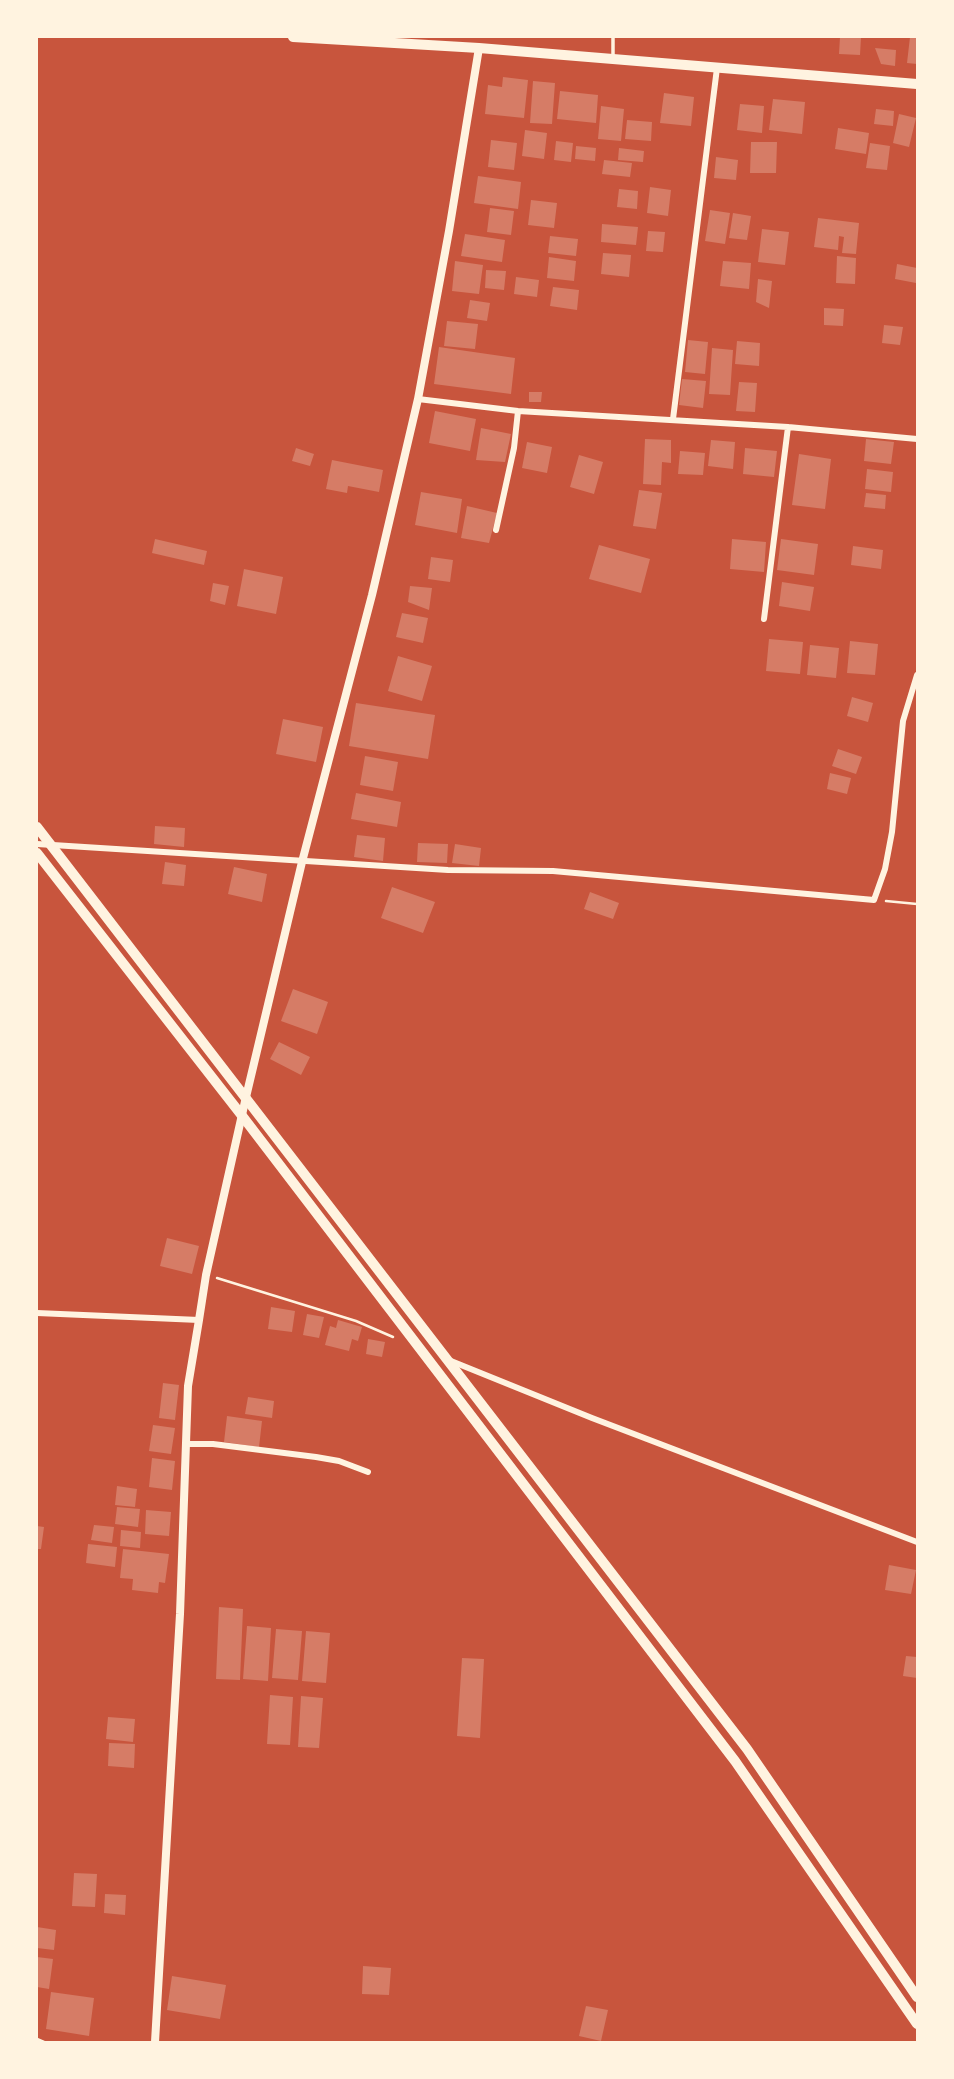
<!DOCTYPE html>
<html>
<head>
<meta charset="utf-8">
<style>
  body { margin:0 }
  #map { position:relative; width:954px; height:2079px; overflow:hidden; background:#c8553d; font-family:"Source Serif 4",serif }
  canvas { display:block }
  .frame { position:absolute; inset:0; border:38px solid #fff3e0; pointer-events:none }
</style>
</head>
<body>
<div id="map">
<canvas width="954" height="2079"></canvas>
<div class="frame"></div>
</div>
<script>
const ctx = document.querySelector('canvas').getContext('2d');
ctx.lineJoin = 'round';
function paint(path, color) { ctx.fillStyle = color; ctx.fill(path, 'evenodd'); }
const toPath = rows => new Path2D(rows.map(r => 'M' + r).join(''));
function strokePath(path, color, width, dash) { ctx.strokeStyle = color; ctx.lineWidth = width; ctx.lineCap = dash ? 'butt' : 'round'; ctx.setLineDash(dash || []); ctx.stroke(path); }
const building = toPath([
  [840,37,861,37,860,55,839,54],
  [910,37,917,37,917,64,907,63],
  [875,48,896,50,895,66,881,64],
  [503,77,528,80,524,118,485,114,488,85,502,87],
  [533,81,555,83,552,124,530,123],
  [560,91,598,95,596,123,557,119],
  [664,93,694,97,691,126,660,123],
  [773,99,805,102,802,134,769,130],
  [740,104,764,106,762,133,737,130],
  [601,106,624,109,621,141,598,139],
  [876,109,894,111,893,126,874,124],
  [899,114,916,118,909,147,893,143],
  [627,120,652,122,651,141,625,139],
  [838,128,869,133,866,154,835,149],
  [525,130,547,133,544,159,522,156],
  [491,140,517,143,514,170,488,167],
  [556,141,573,143,571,162,554,160],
  [751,142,777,142,776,173,750,173],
  [870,143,890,146,887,170,866,168],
  [576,146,596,148,595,161,575,159],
  [619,148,644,151,643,162,618,160],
  [716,157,738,160,736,180,714,178],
  [604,160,632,163,630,177,602,174],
  [478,176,521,182,518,209,474,203],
  [650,187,671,190,668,216,647,213],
  [619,189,638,191,637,209,617,207],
  [531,200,557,203,554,228,528,225],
  [490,208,514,211,511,235,487,232],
  [710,210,730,213,725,244,705,241],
  [733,213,751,216,747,240,729,238],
  [818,218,859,223,856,254,842,253,844,237,839,236,838,250,814,247],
  [602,224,638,227,636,245,601,242],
  [762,229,789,232,785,265,758,262],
  [648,231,665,232,663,252,646,251],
  [465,234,505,240,502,262,461,256],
  [550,236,578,239,576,256,548,253],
  [603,253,631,255,629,277,601,274],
  [837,256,856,258,855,284,836,283],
  [549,257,576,261,574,281,547,278],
  [455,261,483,265,479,294,452,291],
  [723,261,751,263,749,289,720,286],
  [897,264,917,268,916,283,895,279],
  [486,270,506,271,504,290,485,288],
  [516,277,539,280,537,297,514,294],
  [758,279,772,281,769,308,756,302],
  [553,287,579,290,577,310,550,306],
  [470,300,490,303,487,321,467,318],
  [824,308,844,309,843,326,824,325],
  [447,321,478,324,475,349,444,346],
  [884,325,903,327,900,345,882,343],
  [688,340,708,342,705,374,685,372],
  [737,341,760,343,759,366,735,364],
  [439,347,515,358,511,394,434,384],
  [712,348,733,350,730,395,709,394],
  [682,379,706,381,703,408,679,405],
  [739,382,757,383,755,412,736,411],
  [529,392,542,392,541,402,529,402],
  [435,411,476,419,470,451,429,443],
  [481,428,511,434,505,462,476,460],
  [645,439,671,440,671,463,662,462,661,485,643,484],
  [866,439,894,442,891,464,864,461],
  [711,440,735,442,733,469,708,466],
  [527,442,552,447,547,473,522,468],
  [296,448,314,454,310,466,292,461],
  [745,448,777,451,774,477,743,474],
  [680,451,705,453,703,475,678,474],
  [799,454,831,459,825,509,792,505],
  [579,455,603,462,594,494,570,487],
  [332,460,383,470,379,492,348,486,347,493,326,489],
  [867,469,893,472,891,492,865,489],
  [639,490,662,493,656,529,633,526],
  [421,492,462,499,457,533,415,525],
  [866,493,886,495,885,509,864,507],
  [467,506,497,513,489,543,461,538],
  [155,539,207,551,204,565,152,553],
  [732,539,766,542,764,572,730,569],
  [781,539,818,544,814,575,777,570],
  [599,545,650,559,641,593,589,579],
  [853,546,883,550,881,569,851,565],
  [431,557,453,560,450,582,428,579],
  [244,569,283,577,276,614,237,606],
  [782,582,814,587,810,611,779,606],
  [213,583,229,586,225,605,210,601],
  [410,586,432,588,429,610,408,602],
  [402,613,428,618,423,643,396,637],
  [769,639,803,642,800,674,766,671],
  [850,641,878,644,875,675,847,673],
  [810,645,839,648,836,678,807,675],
  [398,656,432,666,422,701,388,691],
  [852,697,873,703,868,722,847,716],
  [356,703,435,715,428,759,349,746],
  [283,719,323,727,316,762,276,754],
  [838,749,862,757,856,774,832,766],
  [365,756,398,762,393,791,360,785],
  [830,773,851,778,847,794,827,789],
  [356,793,401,802,397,827,351,819],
  [155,826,185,828,184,847,154,844],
  [357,835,385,838,383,861,354,857],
  [418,843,448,844,447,863,417,862],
  [455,844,481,848,479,866,452,863],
  [165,862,186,865,184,886,162,884],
  [234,867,267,874,262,902,228,894],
  [392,887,435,902,423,933,381,918],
  [590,892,619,903,613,919,584,909],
  [293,989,328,1002,317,1034,281,1021],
  [279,1042,310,1057,301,1075,270,1059],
  [167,1238,199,1246,192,1274,160,1266],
  [271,1307,295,1311,292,1332,268,1329],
  [307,1314,324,1317,319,1338,303,1335],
  [338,1320,362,1327,358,1341,352,1339,349,1351,325,1345,330,1326,336,1328],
  [368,1339,385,1342,382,1357,366,1354],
  [163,1383,179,1385,175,1420,159,1418],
  [248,1397,274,1401,272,1418,245,1414],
  [227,1416,262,1421,259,1447,224,1442],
  [153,1425,175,1428,171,1454,149,1451],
  [152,1458,175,1461,172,1490,149,1487],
  [117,1486,137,1489,135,1507,115,1505],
  [117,1507,140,1509,138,1527,115,1524],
  [146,1510,171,1512,169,1536,145,1534],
  [94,1525,114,1527,112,1543,91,1540],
  [37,1526,44,1527,41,1549,37,1549],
  [121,1530,141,1532,140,1548,120,1546],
  [88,1544,117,1547,115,1567,86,1563],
  [123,1549,169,1554,165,1583,159,1582,158,1593,132,1590,133,1579,120,1578],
  [889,1565,916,1570,911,1594,885,1590],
  [219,1607,243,1609,240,1680,216,1679],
  [247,1626,271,1628,268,1681,243,1679],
  [276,1629,302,1631,298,1680,272,1678],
  [306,1631,330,1633,326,1683,302,1681],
  [906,1656,917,1657,917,1678,903,1676],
  [462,1658,484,1659,480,1738,457,1736],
  [270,1695,293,1697,290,1745,267,1744],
  [301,1696,323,1698,319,1748,298,1747],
  [108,1717,135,1719,133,1742,106,1739],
  [109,1743,135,1744,134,1768,108,1766],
  [74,1873,97,1874,95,1907,72,1906],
  [105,1894,126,1895,125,1915,104,1913],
  [37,1927,56,1930,54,1950,37,1948],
  [37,1957,53,1959,49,1989,37,1987],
  [363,1966,391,1968,389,1995,362,1994],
  [172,1976,226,1985,220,2019,167,2010],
  [51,1992,94,1998,89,2036,46,2029],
  [586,2006,608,2010,601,2041,579,2036]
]);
const path = toPath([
  [886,901,917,904],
  [217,1278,356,1321,393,1337],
  [37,2039,44,2042]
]);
const service = toPath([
  [613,57,613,37]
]);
const minor = toPath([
  [418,399,518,411,788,427,917,439],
  [673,419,717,68],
  [496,530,514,448,518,411],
  [764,619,788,427],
  [37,844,448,870,553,871,874,900,885,869,892,832,903,721,917,675],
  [37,1313,199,1320],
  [451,1361,592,1418,917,1542],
  [186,1444,213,1444,316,1457,339,1461,368,1472]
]);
const tertiary = toPath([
  [155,2042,180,1614,188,1386,199,1320,206,1275,246,1097,302,862,372,595,418,399,449,231,479,48]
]);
const primary = toPath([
  [37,827,747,1749,917,1997],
  [37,853,243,1117,735,1761,917,2024]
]);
const trunk = toPath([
  [293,37,479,48,917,84]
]);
paint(building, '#d67c66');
strokePath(path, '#fff3e0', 2.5);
strokePath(service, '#fff3e0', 3.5);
strokePath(minor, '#fff3e0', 6);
strokePath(tertiary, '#fff3e0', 8);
strokePath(primary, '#fff3e0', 10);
strokePath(trunk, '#fff3e0', 10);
</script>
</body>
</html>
